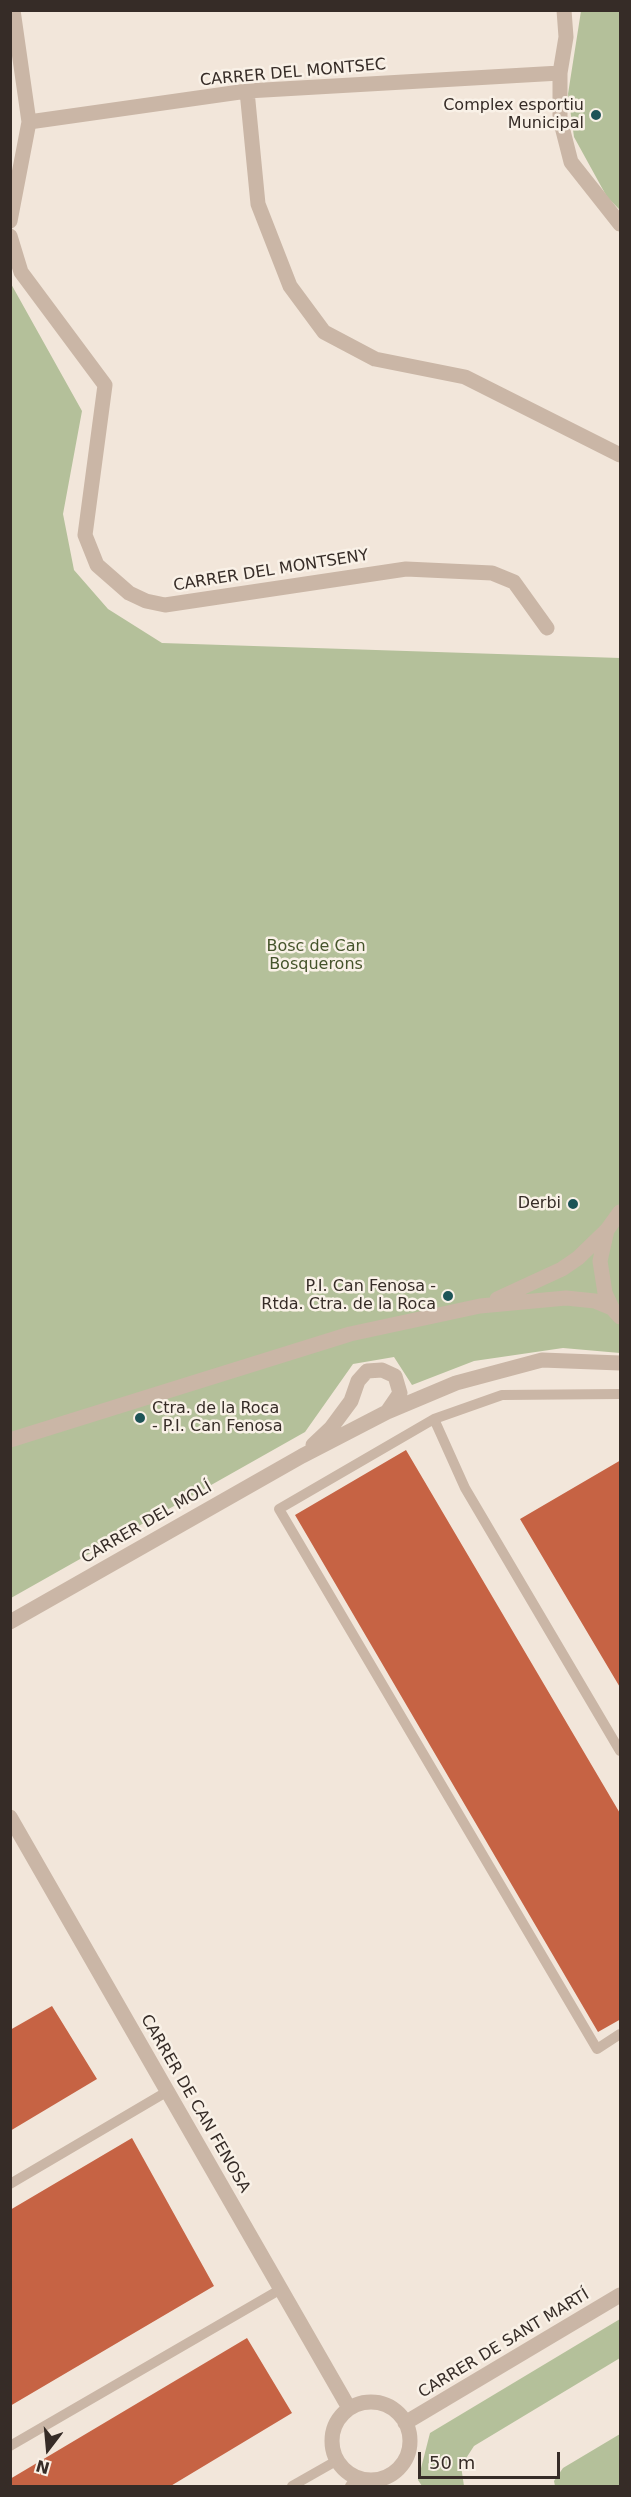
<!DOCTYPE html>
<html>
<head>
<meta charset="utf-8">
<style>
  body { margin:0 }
  #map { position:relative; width:631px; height:2497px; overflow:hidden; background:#f2e6da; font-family:"DejaVu Sans",sans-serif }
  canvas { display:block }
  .frame { position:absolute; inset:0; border:12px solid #362c27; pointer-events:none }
  .north { position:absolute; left:18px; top:2419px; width:60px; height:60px; -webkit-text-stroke:4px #f9f1e7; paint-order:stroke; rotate:196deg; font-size:16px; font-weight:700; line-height:24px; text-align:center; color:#362c27 }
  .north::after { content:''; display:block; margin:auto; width:21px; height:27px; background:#362c27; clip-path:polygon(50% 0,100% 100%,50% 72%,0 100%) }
  .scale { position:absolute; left:418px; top:2452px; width:142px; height:27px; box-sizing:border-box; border:3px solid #362c27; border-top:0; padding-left:8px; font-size:18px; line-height:21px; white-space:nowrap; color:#362c27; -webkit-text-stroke:4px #f9f1e7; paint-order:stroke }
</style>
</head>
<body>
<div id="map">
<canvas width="631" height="2497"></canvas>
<div class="frame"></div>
<div class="north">N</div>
<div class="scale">50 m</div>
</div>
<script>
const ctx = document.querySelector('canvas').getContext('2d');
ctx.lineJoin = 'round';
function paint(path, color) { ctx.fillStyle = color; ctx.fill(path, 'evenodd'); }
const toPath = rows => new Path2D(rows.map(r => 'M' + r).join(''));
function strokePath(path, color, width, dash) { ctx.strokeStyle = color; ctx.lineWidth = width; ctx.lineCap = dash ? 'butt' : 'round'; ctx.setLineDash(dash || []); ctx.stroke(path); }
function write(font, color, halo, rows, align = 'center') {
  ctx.font = font + ' "DejaVu Sans",sans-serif'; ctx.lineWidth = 5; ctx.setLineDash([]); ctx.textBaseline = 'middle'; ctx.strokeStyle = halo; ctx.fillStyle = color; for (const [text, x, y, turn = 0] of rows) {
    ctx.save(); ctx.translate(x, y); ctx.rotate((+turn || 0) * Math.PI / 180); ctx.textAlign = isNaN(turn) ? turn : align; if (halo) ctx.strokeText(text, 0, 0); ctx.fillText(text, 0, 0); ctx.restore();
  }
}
const green = toPath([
  [581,11,620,11,620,210,607,197,574,137,568,94],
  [10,282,82,411,63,514,74,570,108,609,162,643,620,658,620,1353,563,1348,474,1361,412,1385,394,1357,353,1364,305,1432,11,1598],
  [620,2319,620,2358,474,2446,461,2466,464,2486,422,2486,418,2480,430,2433],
  [620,2434,620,2486,555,2486,554,2481,563,2468]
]);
const building = toPath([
  [406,1450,621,1815,621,2019,598,2032,295,1515],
  [621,1460,621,1689,520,1519],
  [52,2006,97,2079,10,2131,10,2030],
  [132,2138,214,2286,10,2406,10,2210],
  [247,2338,292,2413,169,2487,10,2487,10,2479]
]);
const service = toPath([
  [620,1394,502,1395,434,1419,465,1488,620,1751],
  [434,1419,279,1509,597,2049,620,2034],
  [10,2184,168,2091],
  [10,2446,281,2289],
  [292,2486,336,2461],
  [350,2486,356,2478]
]);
const minor = toPath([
  [564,10,566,37,560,73,560,119,571,162,620,224],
  [247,91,258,204,290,286,324,332,375,359,465,377,620,455],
  [29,122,247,91,560,73],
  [10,221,29,122,13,10],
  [10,236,21,272,105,385,85,535,97,565,129,593,146,601,165,605,406,569,492,573,514,582,547,628],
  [313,1445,331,1428,351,1401,358,1381,367,1371,382,1370,395,1376,400,1393,387,1412],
  [10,1622,302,1456,387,1412,456,1383,542,1360,620,1363],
  [10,1817,349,2408],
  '332 2441a39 39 0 1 1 78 0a39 39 0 1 1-78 0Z',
  [405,2423,620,2295]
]);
const tertiary = toPath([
  [620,1212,607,1230,600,1261,605,1293,612,1308,620,1317],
  [497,1299,562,1269,578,1258,607,1230],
  [10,1440,350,1334,480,1306,566,1298,595,1301,612,1308]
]);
const markers = [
  [596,115,6,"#1d5457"],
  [573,1204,6,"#1d5457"],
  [448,1296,6,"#1d5457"],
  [140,1418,6,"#1d5457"]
];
const streetNames = [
  ["CARRER DEL MONTSEC",293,73,-5],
  ["CARRER DEL MONTSENY",271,571,-9],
  ["CARRER DEL MOLÍ",147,1523,-30],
  ["CARRER DE CAN FENOSA",195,2104,60],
  ["CARRER DE SANT MARTÍ",504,2344,-31]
];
const poiNames = [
  ["Complex esportiu",584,106],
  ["Municipal",584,124],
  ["Derbi",561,1204],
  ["P.I. Can Fenosa -",436,1287],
  ["Rtda. Ctra. de la Roca",436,1305],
  ["Ctra. de la Roca",152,1409,"left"],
  ["- P.I. Can Fenosa",152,1427,"left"]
];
const parkNames = [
  ["Bosc de Can",316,947],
  ["Bosquerons",316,965]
];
paint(green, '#b4c09a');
paint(building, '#c66344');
strokePath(service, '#cab6a6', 10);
strokePath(minor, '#cab6a6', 15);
strokePath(tertiary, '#cab6a6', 15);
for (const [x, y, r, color] of markers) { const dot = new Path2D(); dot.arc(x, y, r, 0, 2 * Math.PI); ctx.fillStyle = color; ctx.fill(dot); strokePath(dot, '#f9f1e7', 2); }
write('16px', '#362c27', '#f9f1e7', streetNames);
write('16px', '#362c27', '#f9f1e7', poiNames, 'right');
write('16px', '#45542b', '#f9f1e7', parkNames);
</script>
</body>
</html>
